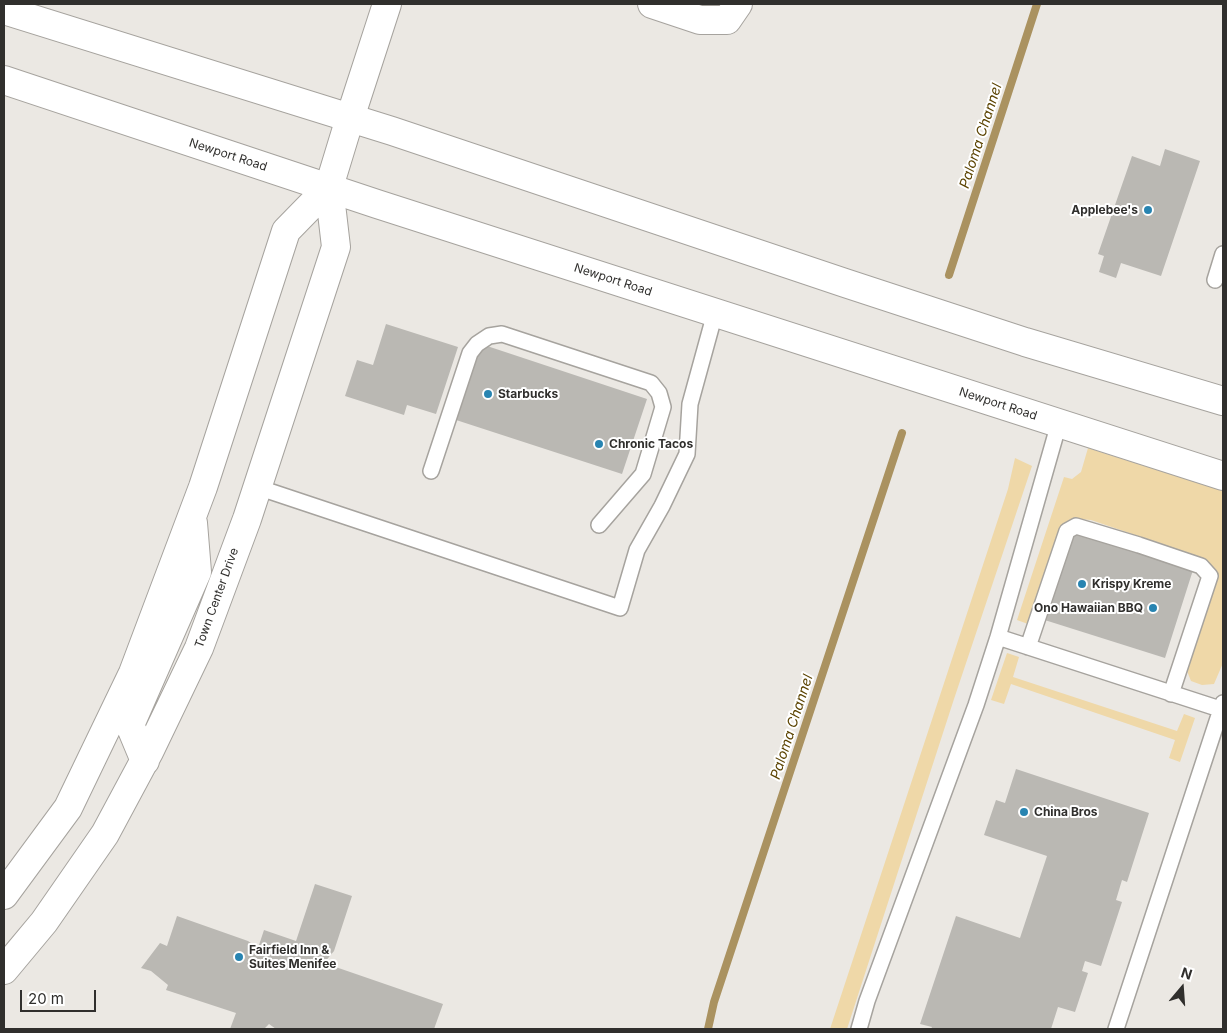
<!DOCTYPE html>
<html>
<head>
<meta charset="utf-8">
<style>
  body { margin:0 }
  #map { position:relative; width:1227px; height:1033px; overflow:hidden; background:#ebe8e3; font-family:Inter,sans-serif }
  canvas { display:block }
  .frame { position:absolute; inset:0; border:5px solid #302f2d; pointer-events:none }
  .north { position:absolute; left:1157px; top:963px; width:50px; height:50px; -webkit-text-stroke:4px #fff; paint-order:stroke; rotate:18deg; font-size:14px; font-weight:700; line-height:20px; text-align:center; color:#302f2d }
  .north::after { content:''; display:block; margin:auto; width:18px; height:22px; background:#302f2d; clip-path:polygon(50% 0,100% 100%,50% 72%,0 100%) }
  .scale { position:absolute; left:20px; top:990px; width:76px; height:22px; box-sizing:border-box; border:2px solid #302f2d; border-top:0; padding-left:6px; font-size:15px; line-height:18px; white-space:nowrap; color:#302f2d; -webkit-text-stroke:4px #fff; paint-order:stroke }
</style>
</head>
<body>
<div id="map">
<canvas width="1227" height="1033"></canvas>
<div class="frame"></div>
<div class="north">N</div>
<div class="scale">20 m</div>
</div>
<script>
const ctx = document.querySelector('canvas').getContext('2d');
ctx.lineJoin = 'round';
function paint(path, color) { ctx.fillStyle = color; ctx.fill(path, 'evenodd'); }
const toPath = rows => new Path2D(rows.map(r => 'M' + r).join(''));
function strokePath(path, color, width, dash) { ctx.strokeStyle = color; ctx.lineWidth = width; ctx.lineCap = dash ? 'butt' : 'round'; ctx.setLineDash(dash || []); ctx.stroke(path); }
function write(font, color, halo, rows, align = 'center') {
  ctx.font = font + ' Inter,sans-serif'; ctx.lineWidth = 4; ctx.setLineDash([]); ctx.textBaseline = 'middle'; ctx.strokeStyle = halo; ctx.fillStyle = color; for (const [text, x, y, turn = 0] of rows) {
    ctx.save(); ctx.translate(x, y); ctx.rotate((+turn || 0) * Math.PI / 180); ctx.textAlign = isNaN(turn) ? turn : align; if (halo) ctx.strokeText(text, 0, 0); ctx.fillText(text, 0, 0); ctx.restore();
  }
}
const green = toPath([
  [1088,448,1223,491,1223,663,1214,684,1202,685,1191,681,1187,671,1216,584,1215,569,1203,558,1091,520,1078,519,1062,529,1028,624,1017,620,1064,477,1072,479,1081,472],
  [1015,458,1032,466,954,699,847,1029,830,1029,1008,489],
  [1007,653,1019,657,1013,677,1177,731,1184,714,1195,718,1180,762,1169,758,1175,740,1011,684,1004,704,991,700]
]);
const stream = toPath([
  [949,275,1037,4],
  [708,1029,714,1002,902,433]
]);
const building = toPath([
  [1165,149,1200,161,1161,276,1121,263,1116,278,1099,272,1104,256,1098,254,1132,156,1160,166],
  [386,324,458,347,436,414,407,405,404,415,345,396,357,360,373,365],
  [478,343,647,399,622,474,453,419],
  [1070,530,1193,570,1165,658,1032,616],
  [1016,769,1149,813,1127,882,1122,880,1116,900,1122,902,1101,966,1085,961,1082,971,1088,973,1075,1012,1058,1007,1051,1029,931,1029,932,1027,920,1024,956,916,1020,938,1047,856,984,835,996,800,1005,803],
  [315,884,352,896,334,951,324,963,443,1004,434,1029,276,1029,269,1024,264,1029,230,1029,236,1013,166,990,168,985,151,971,141,968,160,943,167,946,177,916,248,941,258,948,264,930,296,941]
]);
const service = toPath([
  [1215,280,1223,254],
  [431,471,470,353,477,344,489,336,502,334,651,383,659,393,663,407,643,474,599,525],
  [257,487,620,608,637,550,662,506,687,454,690,404,715,313],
  [998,637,1223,710],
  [1028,647,1067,531,1076,526,1139,545,1201,566,1210,576,1171,694],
  [859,1029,867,1001,976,705,998,637,1059,423],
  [1116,1029,1223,703]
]);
const minor = toPath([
  [652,4,700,20,727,20,738,4],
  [350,118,387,4]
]);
const tertiary = toPath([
  [145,761,130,725,197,572,193,523],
  [4,895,68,808,133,673,203,487,286,231,329,187],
  [4,970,44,922,105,834,149,752,199,648,247,519,336,247,329,187,350,118]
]);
const primary = toPath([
  [4,10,392,131,845,283,1025,342,1223,401],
  [4,80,377,204,1223,476]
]);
const markers = [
  [1148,210,5,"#2884b1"],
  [488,394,5,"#2884b1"],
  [599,444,5,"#2884b1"],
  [1082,584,5,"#2884b1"],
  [1153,608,5,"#2884b1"],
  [1024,812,5,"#2884b1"],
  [239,957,5,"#2884b1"]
];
const streetNames = [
  ["Newport Road",228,155,18],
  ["Newport Road",613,280,18],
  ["Newport Road",998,404,18],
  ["Town Center Drive",217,598,-70]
];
const poiNames = [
  ["Applebee's",1138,210,"right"],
  ["Starbucks",498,394],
  ["Chronic Tacos",609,444],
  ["Krispy Kreme",1092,584],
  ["Ono Hawaiian BBQ",1143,608,"right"],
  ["China Bros",1034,812],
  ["Fairfield Inn &",249,950],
  ["Suites Menifee",249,964]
];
const waterNames = [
  ["Paloma Channel",981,136,-72],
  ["Paloma Channel",792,727,-72]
];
paint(green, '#efd8a8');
strokePath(stream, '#aa9260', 8);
paint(building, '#bab8b3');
strokePath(service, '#a6a39e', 18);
strokePath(minor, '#a6a39e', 30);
strokePath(tertiary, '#a6a39e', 30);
strokePath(primary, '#a6a39e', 30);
strokePath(service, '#fff', 15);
strokePath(minor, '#fff', 28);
strokePath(tertiary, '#fff', 28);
strokePath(primary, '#fff', 28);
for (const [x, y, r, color] of markers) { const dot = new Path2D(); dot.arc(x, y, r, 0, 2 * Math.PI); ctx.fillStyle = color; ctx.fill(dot); strokePath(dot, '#fff', 2); }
write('12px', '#302f2d', '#fff', streetNames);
write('bold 12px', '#302f2d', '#fff', poiNames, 'left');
write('italic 14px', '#5b4300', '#fff', waterNames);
</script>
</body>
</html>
